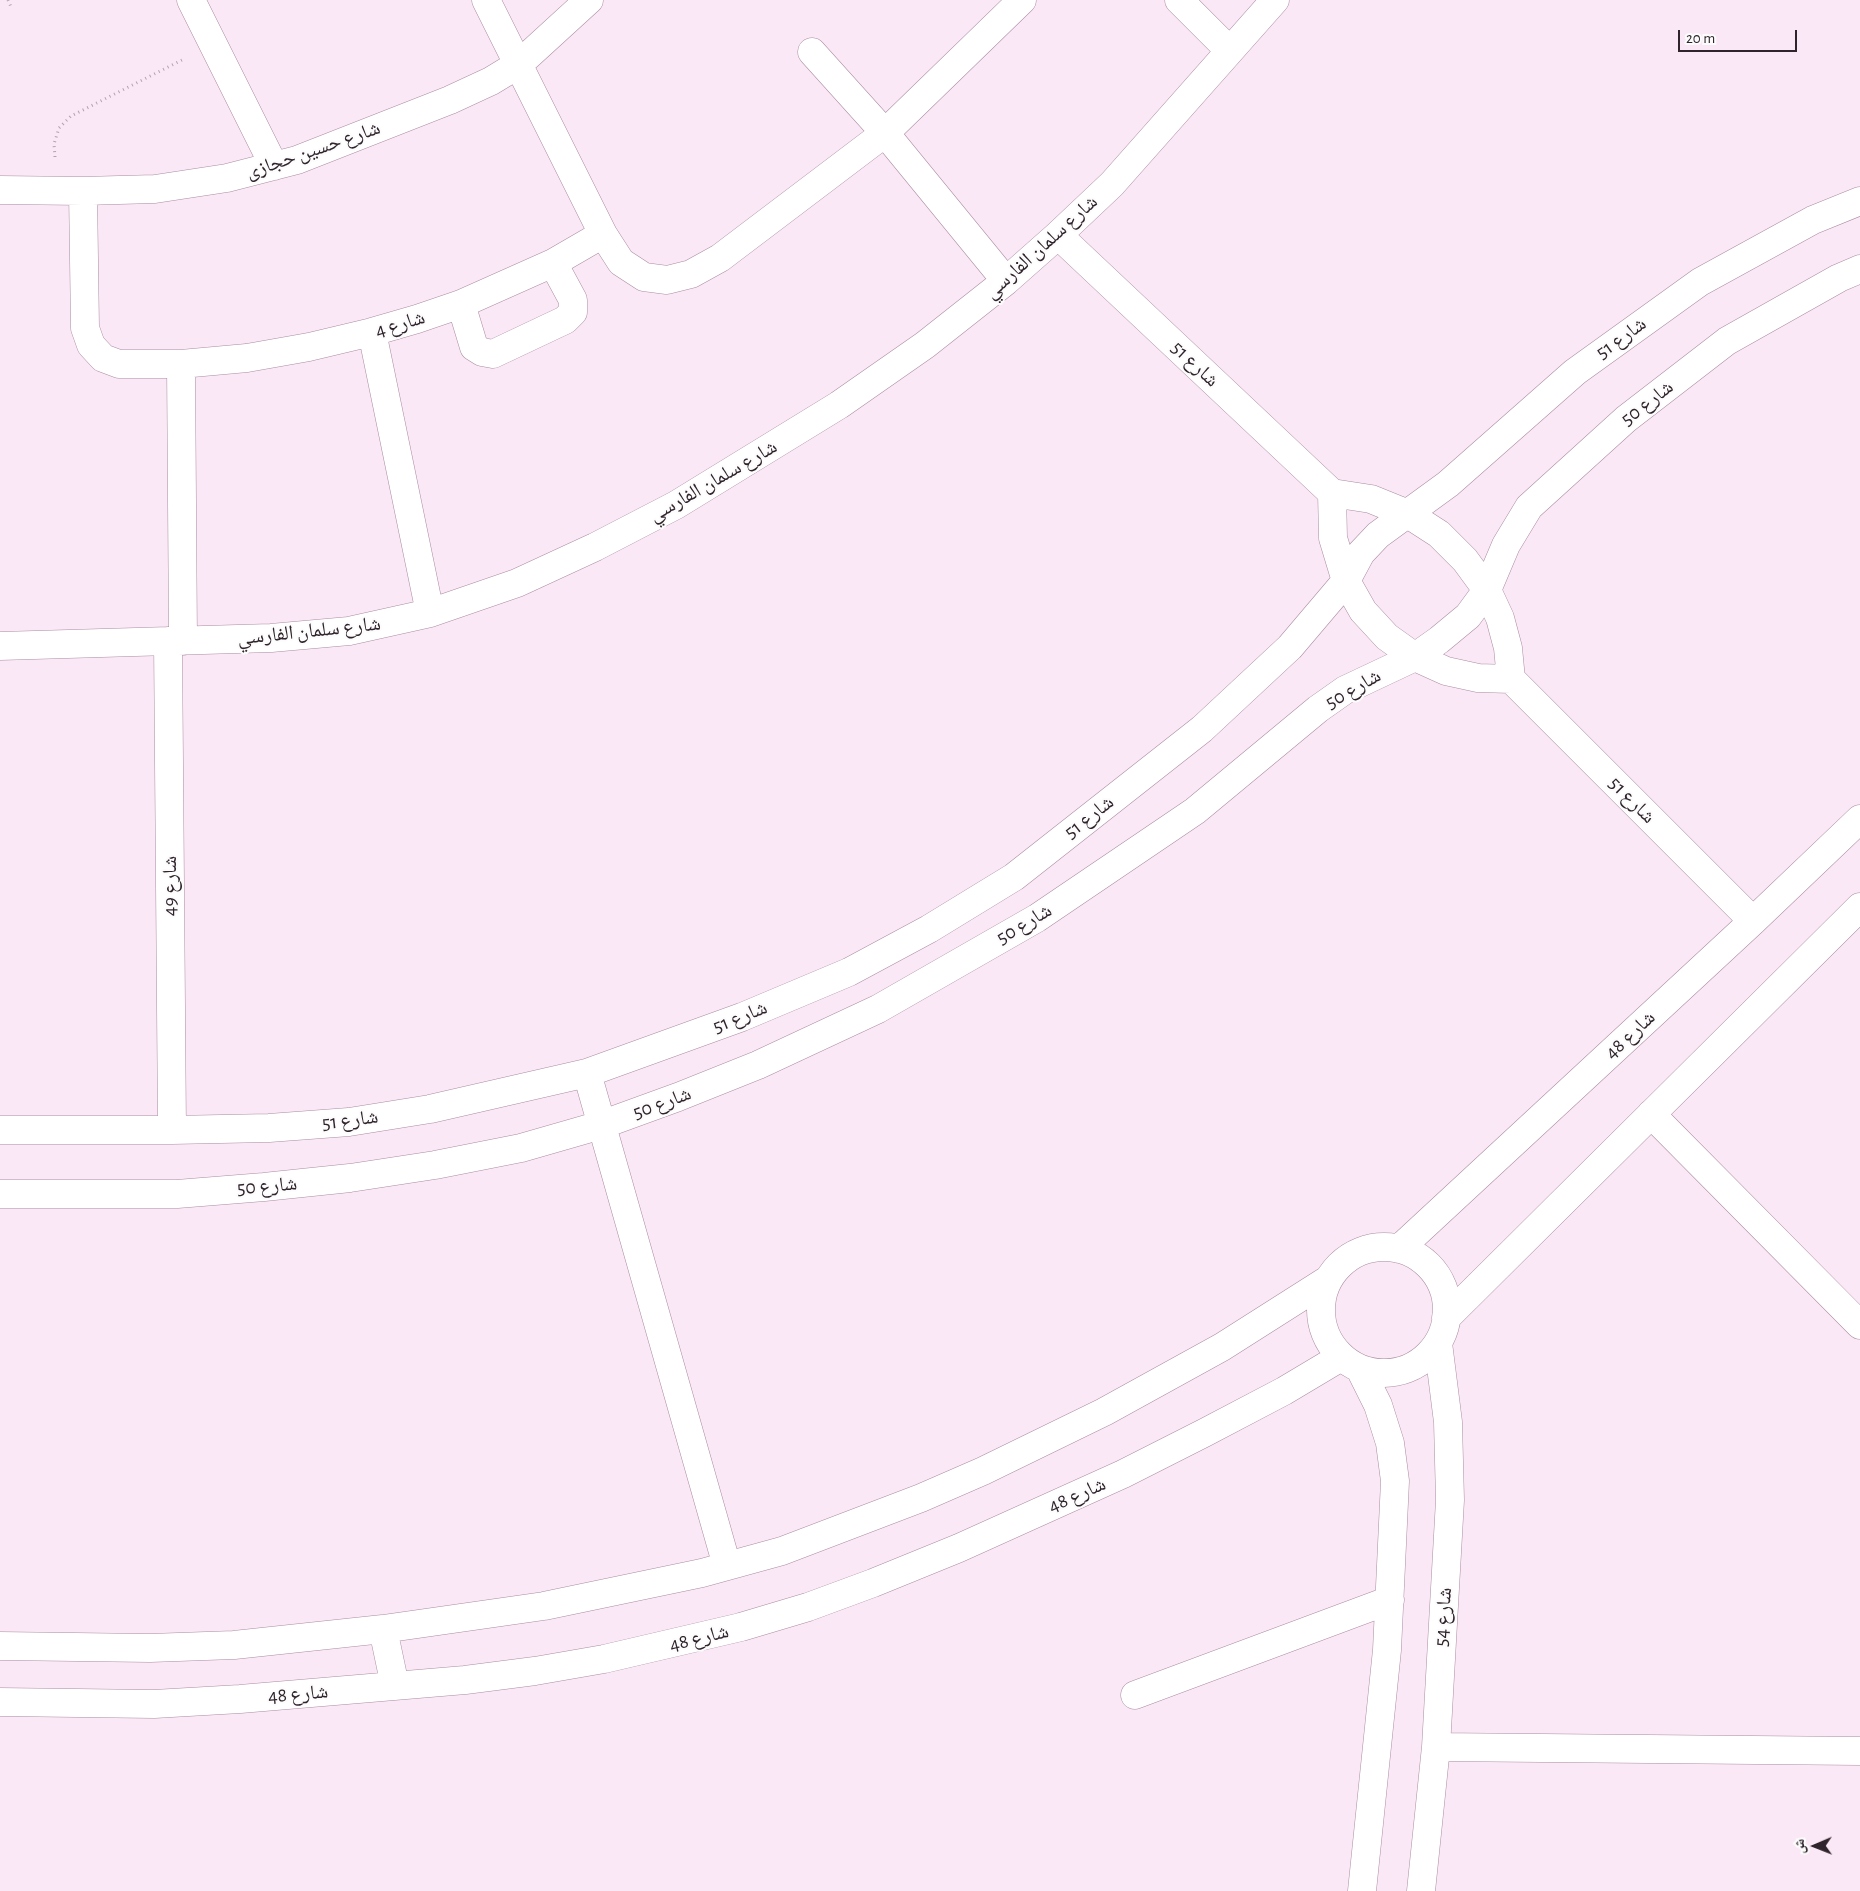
<!DOCTYPE html>
<html>
<head>
<meta charset="utf-8">
<style>
  body { margin:0 }
  #map { position:relative; width:1860px; height:1891px; overflow:hidden; background:#fbe8f6; font-family:"Alegreya Sans","Noto Naskh Arabic",sans-serif }
  canvas { display:block }
  .north { position:absolute; left:1790px; top:1821px; width:50px; height:50px; -webkit-text-stroke:4px #fcfcfc; paint-order:stroke; rotate:269deg; font-size:14px; font-weight:700; line-height:20px; text-align:center; color:#2f242c }
  .north::after { content:''; display:block; margin:auto; width:18px; height:22px; background:#2f242c; clip-path:polygon(50% 0,100% 100%,50% 72%,0 100%) }
  .scale { position:absolute; left:1678px; top:30px; width:119px; height:22px; box-sizing:border-box; border:2px solid #2f242c; border-top:0; padding-left:6px; font-size:15px; line-height:18px; white-space:nowrap; color:#2f242c; -webkit-text-stroke:4px #fcfcfc; paint-order:stroke }
</style>
</head>
<body>
<div id="map">
<canvas width="1860" height="1891"></canvas>
<div class="north">ش</div>
<div class="scale">20 m</div>
</div>
<script>
const ctx = document.querySelector('canvas').getContext('2d');
ctx.lineJoin = 'round';
const toPath = rows => new Path2D(rows.map(r => 'M' + r).join(''));
function strokePath(path, color, width, dash) { ctx.strokeStyle = color; ctx.lineWidth = width; ctx.lineCap = dash ? 'butt' : 'round'; ctx.setLineDash(dash || []); ctx.stroke(path); }
function write(font, color, halo, rows, align = 'center') {
  ctx.font = font + ' "Alegreya Sans","Noto Naskh Arabic",sans-serif'; ctx.lineWidth = 4; ctx.setLineDash([]); ctx.textBaseline = 'middle'; ctx.strokeStyle = halo; ctx.fillStyle = color; for (const [text, x, y, turn = 0] of rows) {
    ctx.save(); ctx.translate(x, y); ctx.rotate((+turn || 0) * Math.PI / 180); ctx.textAlign = isNaN(turn) ? turn : align; if (halo) ctx.strokeText(text, 0, 0); ctx.fillText(text, 0, 0); ctx.restore();
  }
}
const path = toPath([
  [8,0,11,7],
  [55,157,54,144,59,128,71,116,182,60]
]);
const minor = toPath([
  [191,0,274,166],
  [486,0,603,234,621,262,644,277,667,280,691,274,720,258,885,133,1022,0],
  [1179,0,1229,50],
  [812,52,885,133,1006,281],
  [0,190,83,191,155,189,227,178,297,160,450,100,491,81,519,64,589,0],
  [83,191,85,328,91,345,103,358,119,364,181,364,247,358,309,347,372,332,417,319,461,304,553,263,603,234],
  [1058,235,1332,493,1371,499,1408,514,1439,534,1465,560,1487,590,1500,618,1508,648,1511,679,1753,921],
  [461,304,474,347,482,352,493,354,565,320,573,312,573,300,553,263],
  [372,332,430,613],
  [181,364,183,641],
  [1332,493,1333,538,1346,581,1363,611,1387,637,1415,657,1446,671,1478,678,1511,679],
  [168,641,172,1130],
  [0,646,271,638,349,631,430,613,517,583,595,547,676,505,839,405,925,345,1006,281,1058,235,1112,184,1275,0],
  [587,1073,727,1566],
  [1651,1114,1860,1325],
  [0,1130,172,1130,269,1128,349,1122,430,1109,587,1073,742,1017,849,972,929,929,1014,877,1202,729,1290,647,1346,581,1361,553,1378,535,1448,484,1575,372,1700,282,1813,220,1860,201],
  [0,1194,177,1194,264,1187,350,1178,435,1165,521,1148,601,1125,678,1097,758,1065,878,1009,1037,918,1195,811,1318,709,1345,690,1415,657,1439,640,1468,616,1487,590,1506,545,1529,507,1626,419,1727,341,1839,278,1860,269],
  '1321 1310a63 63 0 1 1 126 0a63 63 0 1 1-126 0Z',
  [1399,1249,1753,921,1860,819],
  [1446,1318,1860,907],
  [1360,1369,1378,1405,1390,1443,1395,1481,1387,1650,1362,1891],
  [383,1629,395,1686],
  [0,1646,150,1648,234,1645,383,1629,544,1606,702,1573,782,1551,921,1498,983,1471,1104,1412,1222,1347,1329,1279],
  [1135,1695,1390,1600],
  [0,1702,154,1704,240,1699,465,1680,535,1671,604,1659,741,1627,808,1607,873,1583,959,1548,1123,1474,1204,1433,1284,1391,1341,1357],
  [1436,1747,1860,1751],
  [1421,1891,1436,1747,1450,1500,1448,1422,1438,1343]
]);
const streetNames = [
  ["شارع حسين حجازى",313,150,-19],
  ["شارع سلمان الفارسي",1041,247,-42],
  ["شارع 4",400,324,-17],
  ["شارع 51",1621,338,-36],
  ["شارع 51",1195,364,43],
  ["شارع 50",1647,403,-38],
  ["شارع سلمان الفارسي",713,481,-30],
  ["شارع سلمان الفارسي",309,631,-6],
  ["شارع 50",1353,689,-30],
  ["شارع 51",1632,800,45],
  ["شارع 51",1089,817,-38],
  ["شارع 49",170,886,-90],
  ["شارع 50",1024,924,-31],
  ["شارع 51",740,1017,-22],
  ["شارع 48",1630,1035,-43],
  ["شارع 50",662,1103,-20],
  ["شارع 51",350,1120,-7],
  ["شارع 50",267,1186,-5],
  ["شارع 48",1077,1495,-24],
  ["شارع 54",1443,1617,-86],
  ["شارع 48",699,1638,-14],
  ["شارع 48",298,1694,-5]
];
strokePath(minor, '#aa8da2', 29);
strokePath(path, '#b2a2ae', 3, [1, 4]);
strokePath(minor, '#fff', 28);
write('20px', '#2f242c', '#fcfcfc', streetNames);
</script>
</body>
</html>
